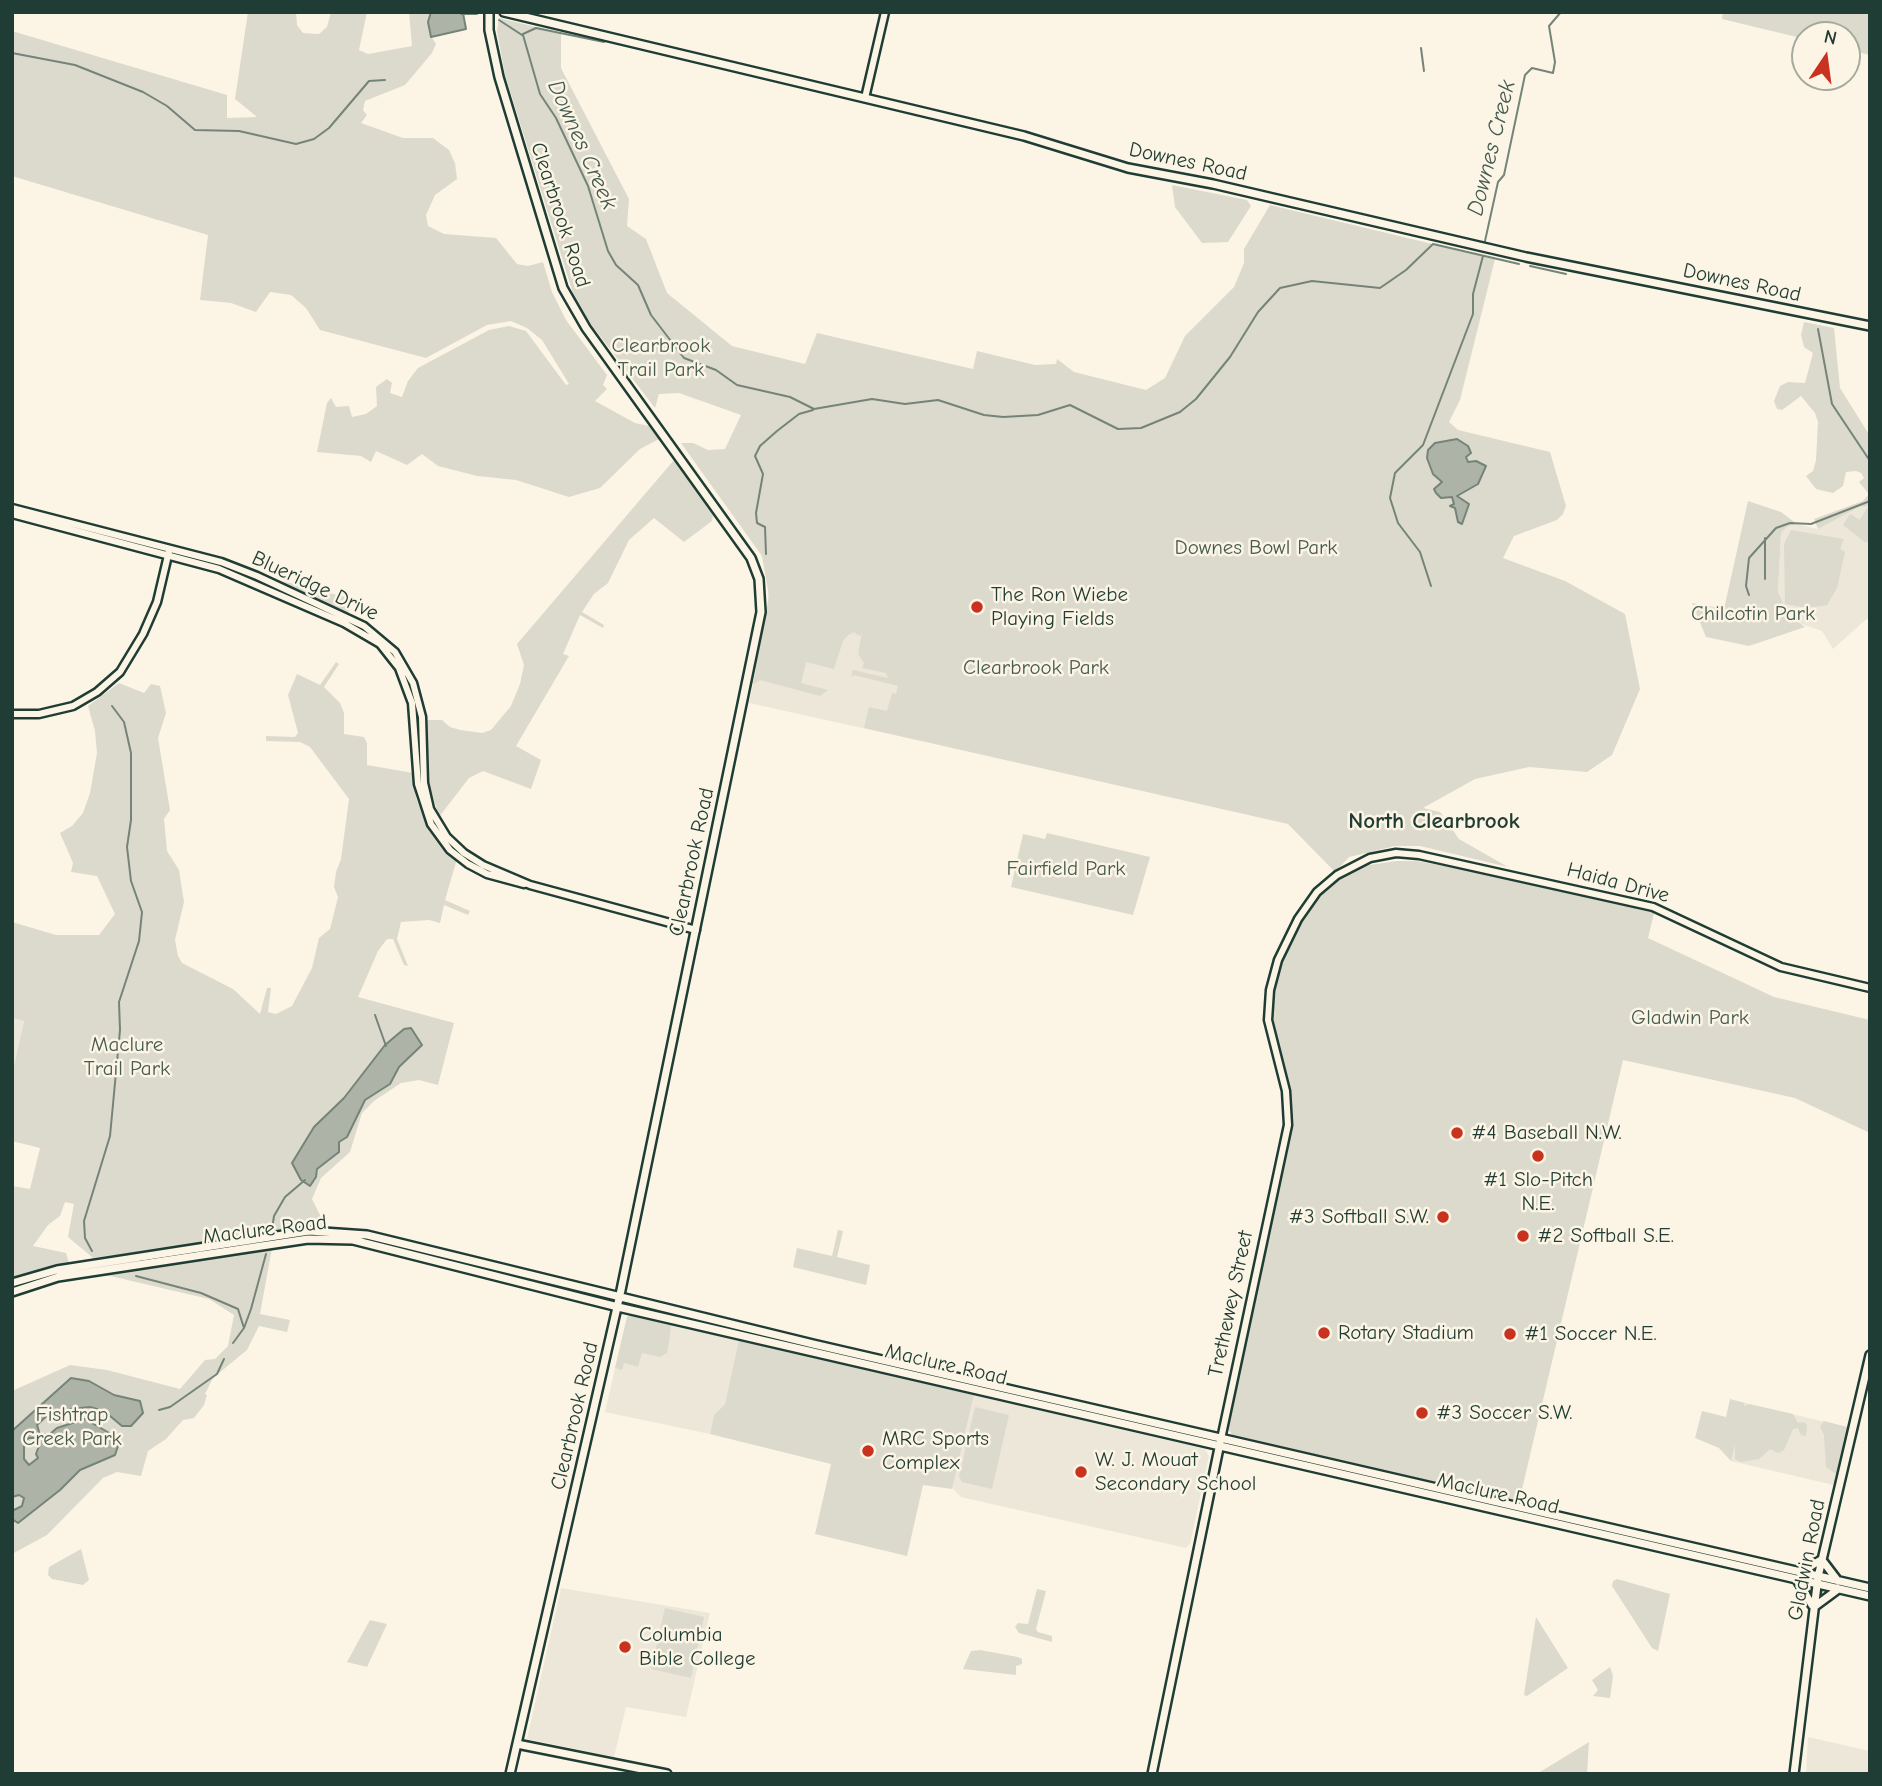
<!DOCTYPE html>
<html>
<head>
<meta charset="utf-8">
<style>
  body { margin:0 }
  #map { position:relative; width:1882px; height:1786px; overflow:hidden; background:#fcf5e5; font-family:"Comic Neue",sans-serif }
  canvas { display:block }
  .frame { position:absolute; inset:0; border:14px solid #1f3d34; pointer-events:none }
  .north { position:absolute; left:1791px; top:21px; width:70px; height:70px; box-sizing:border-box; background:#fcf5e5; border:2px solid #a4ab9e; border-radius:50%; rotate:13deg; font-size:19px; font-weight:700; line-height:28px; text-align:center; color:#1f3d34 }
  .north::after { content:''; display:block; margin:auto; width:24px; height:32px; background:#c8321e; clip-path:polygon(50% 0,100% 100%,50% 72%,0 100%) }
</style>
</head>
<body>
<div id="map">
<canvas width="1882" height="1786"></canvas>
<div class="frame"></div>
<div class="north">N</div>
</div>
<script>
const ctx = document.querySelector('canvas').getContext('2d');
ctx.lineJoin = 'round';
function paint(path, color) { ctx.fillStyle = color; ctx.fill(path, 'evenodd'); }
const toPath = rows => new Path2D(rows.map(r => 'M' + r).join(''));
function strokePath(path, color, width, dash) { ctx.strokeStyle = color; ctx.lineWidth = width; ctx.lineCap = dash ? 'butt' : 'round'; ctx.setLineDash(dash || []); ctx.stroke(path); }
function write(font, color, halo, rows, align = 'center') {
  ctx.font = font + ' "Comic Neue",sans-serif'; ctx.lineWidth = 5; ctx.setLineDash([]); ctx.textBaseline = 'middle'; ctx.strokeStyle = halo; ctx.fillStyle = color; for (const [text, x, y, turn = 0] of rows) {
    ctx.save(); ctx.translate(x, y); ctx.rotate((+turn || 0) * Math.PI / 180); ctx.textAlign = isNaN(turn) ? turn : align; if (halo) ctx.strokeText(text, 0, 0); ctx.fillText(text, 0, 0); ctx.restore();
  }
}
const built = toPath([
  [1870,506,1870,616,1833,649,1822,631,1796,622,1781,605,1778,592,1781,533,1788,526,1797,524,1818,529,1859,507],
  [768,586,899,616,921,741,749,703,768,614],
  [12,1018,24,1021,12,1074],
  [630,1316,739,1339,725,1404,714,1415,710,1434,605,1412,627,1317],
  [974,1395,1205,1449,1209,1456,1190,1544,1186,1548,961,1497,952,1488],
  [1745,1403,1851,1428,1838,1486,1731,1461],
  [561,1588,710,1613,686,1717,626,1707,614,1757,527,1739],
  [1808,1737,1870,1751,1870,1774,1806,1774]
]);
const green = toPath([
  [248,12,296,12,297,25,303,33,319,34,327,27,331,12,367,12,359,50,368,54,412,46,409,12,431,12,429,33,436,44,432,53,405,85,365,101,363,110,367,115,361,123,403,138,433,138,449,150,455,163,457,179,435,195,426,215,428,226,444,234,496,238,517,264,528,266,543,262,552,292,566,320,607,375,603,385,607,389,595,401,635,423,654,427,661,438,640,449,600,488,569,497,516,480,477,476,438,466,422,454,407,465,376,451,371,462,361,456,317,452,327,403,331,398,336,407,349,406,352,417,366,414,377,406,376,387,387,379,392,383,390,393,402,397,408,381,418,368,489,330,509,326,526,331,566,385,569,384,542,340,527,328,511,321,487,325,426,358,320,330,306,308,291,295,270,292,256,312,231,303,200,300,208,235,12,176,12,31,227,95,227,118,257,117,235,99],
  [1723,12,1870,12,1870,55,1847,50,1847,35,1805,35,1805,39,1722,19],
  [499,18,561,33,561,68,629,199,627,226,646,239,667,293,732,346,805,364,817,333,973,369,977,351,1035,365,1056,364,1057,359,1074,372,1146,390,1165,378,1185,336,1234,287,1244,263,1244,249,1270,205,1495,259,1460,400,1449,422,1458,430,1550,452,1566,506,1563,514,1557,520,1514,536,1503,558,1565,581,1625,614,1640,689,1612,755,1587,772,1529,767,1475,779,1423,808,1440,812,1459,839,1508,867,1420,846,1395,846,1349,857,1335,872,1288,824,864,728,869,707,887,711,892,693,896,694,898,686,854,675,851,677,853,670,888,678,886,673,862,668,864,663,858,654,862,632,860,636,854,632,848,635,843,641,834,669,806,662,801,683,828,690,820,696,760,680,753,684,769,596,762,556,681,443,693,443,708,450,725,449,741,415,679,393,659,394,655,408,577,306,505,75,497,31],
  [1465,457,1468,463,1456,496,1462,523,1458,522,1455,508,1451,506,1454,504,1452,497,1441,498,1439,486,1442,482,1433,474,1427,458],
  [1172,185,1247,200,1251,206,1228,242,1202,243,1175,207],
  [1804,322,1834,328,1840,388,1870,436,1870,506,1859,507,1818,529,1814,519,1863,501,1869,494,1859,482,1864,478,1861,473,1856,471,1846,472,1843,486,1833,493,1816,489,1806,476,1813,471,1816,460,1818,422,1815,413,1801,396,1782,410,1777,409,1774,401,1780,386,1788,382,1805,383,1813,353,1804,347,1801,335],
  [674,460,713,515,712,521,684,542,654,518,629,540,608,583,594,594,582,612,604,625,603,628,580,615,563,654,569,656,516,746,541,760,531,789,483,771,469,778,439,817,429,783,426,720,442,720,450,727,460,730,482,733,491,730,511,706,520,684,524,665,517,644],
  [1748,501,1781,512,1797,524,1788,526,1781,533,1778,592,1788,615,1805,627,1749,646,1706,637,1692,603,1724,609],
  [1867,508,1870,509,1870,538,1866,543,1843,525,1850,514,1860,520],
  [1791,530,1844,539,1840,549,1845,552,1837,588,1827,605,1808,608,1785,604,1784,544],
  [280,581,290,583,353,599,348,613],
  [336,662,339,664,324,687,340,703,344,713,344,734,364,737,367,743,367,765,413,773,416,798,427,826,457,859,445,900,470,911,468,915,444,905,440,923,429,920,401,922,397,939,408,966,404,965,393,939,387,939,378,951,358,997,454,1023,438,1085,419,1080,401,1083,374,1101,362,1113,350,1152,321,1178,312,1199,326,1227,93,1258,68,1237,74,1204,65,1202,60,1216,48,1225,33,1246,66,1253,69,1263,12,1278,12,1186,30,1189,40,1148,12,1141,12,1074,24,1021,12,1018,12,922,56,935,99,935,115,914,97,876,71,872,73,863,60,833,72,826,83,813,90,793,97,753,95,731,88,706,119,683,144,693,151,684,160,686,166,713,158,738,170,810,164,819,167,851,179,870,184,902,175,940,178,956,182,963,233,989,260,1014,267,988,271,988,268,1012,276,1014,292,1006,312,968,319,938,330,929,338,897,334,887,336,872,341,859,349,799,310,747,300,742,266,741,266,736,295,737,298,733,288,695,297,674,320,685],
  [1047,833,1150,857,1133,915,1011,887,1023,834,1045,839],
  [1396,861,1417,861,1569,889,1655,909,1648,938,1774,997,1870,1020,1870,1133,1795,1098,1623,1060,1519,1502,1234,1437,1228,1429,1291,1132,1292,1105,1271,1009,1281,961,1305,912,1337,877,1350,868],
  [838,1230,843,1231,837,1257,870,1265,866,1285,793,1267,797,1248,832,1256],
  [272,1248,260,1314,290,1320,287,1332,259,1326,247,1350,213,1378,205,1394,207,1395,204,1405,194,1418,183,1420,166,1439,148,1451,141,1476,117,1472,103,1478,47,1535,12,1554,12,1391,70,1365,107,1370,180,1389,205,1360,215,1359,228,1346,234,1315,209,1299,106,1275],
  [630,1315,671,1325,669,1342,667,1353,660,1357,642,1353,638,1367,624,1363,622,1370,615,1368,627,1317],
  [739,1339,974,1395,952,1489,923,1485,907,1556,815,1534,831,1464,710,1434,714,1415,725,1404],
  [1730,1399,1745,1403,1744,1406,1749,1404,1793,1414,1798,1423,1804,1422,1807,1425,1806,1436,1801,1435,1798,1428,1793,1429,1784,1450,1778,1453,1770,1449,1759,1459,1741,1462,1735,1459,1735,1445,1731,1461,1719,1448,1695,1438,1702,1411,1726,1417],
  [975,1407,1009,1415,992,1489,962,1482,959,1476],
  [1824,1421,1851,1428,1839,1476,1826,1467,1824,1435,1820,1427],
  [81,1549,89,1580,83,1585,52,1579,48,1575,49,1567],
  [1617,1579,1670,1594,1658,1651,1652,1648,1612,1586,1613,1581],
  [1037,1589,1046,1591,1036,1629,1038,1632,1052,1636,1052,1642,1019,1633,1015,1627,1018,1623,1028,1624],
  [665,1608,704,1617,691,1678,651,1669],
  [1536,1617,1568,1668,1527,1696,1524,1695],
  [370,1620,387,1624,367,1667,347,1662],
  [980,1650,1018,1657,1022,1659,1022,1664,1016,1666,1016,1675,963,1669,971,1651],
  [1610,1667,1613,1676,1610,1698,1593,1696,1598,1690,1592,1680],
  [1589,1742,1587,1774,1539,1774,1540,1772]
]);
const water = toPath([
  [431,12,463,13,466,29,431,37,428,22,431,12],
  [1457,439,1468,446,1471,453,1466,457,1468,462,1476,461,1486,466,1478,484,1457,496,1469,504,1462,524,1458,522,1455,508,1450,506,1454,504,1452,497,1441,498,1436,493,1434,489,1442,482,1433,474,1427,458,1428,450,1435,443,1457,439],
  [411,1028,422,1045,399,1067,390,1084,365,1100,347,1137,339,1142,339,1152,317,1169,316,1177,310,1186,301,1180,292,1163,314,1127,344,1098,385,1045,404,1029,411,1028],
  [71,1378,89,1381,114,1395,140,1401,143,1413,131,1426,122,1426,104,1411,90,1407,52,1411,37,1425,40,1435,50,1434,57,1428,85,1419,111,1434,119,1443,115,1455,80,1470,60,1490,18,1523,12,1519,12,1511,22,1506,24,1498,19,1495,12,1497,12,1431,71,1378],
  [29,1438,38,1438,39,1446,36,1454,38,1458,29,1465,24,1459,24,1442,29,1438]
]);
const stream = toPath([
  [461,14,477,14],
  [499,20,522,35],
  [523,34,536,28,604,42],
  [523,35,540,94,556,118,588,186,608,251,616,265,638,285,651,315,684,358,716,370,737,385,790,397,814,409,872,399,905,404,938,400,984,415,1003,417,1038,415,1070,405,1118,429,1141,428,1180,412,1196,399,1230,357,1258,312,1280,288,1312,281,1380,288,1406,270,1433,244,1519,264],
  [1421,48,1424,71],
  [12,53,75,65,143,92,167,106,195,130,239,131,296,144,314,139,329,128,369,81,385,80],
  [1485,241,1498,182,1504,175,1525,75,1532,68,1553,73,1555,62,1549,26,1561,12],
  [1530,266,1566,274],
  [1818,329,1832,404,1870,461],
  [766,554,765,527,757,523,756,513,763,474,755,456,760,446,777,431,799,414,813,410],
  [1765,579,1765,538],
  [1431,586,1420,552,1398,523,1390,498,1395,473,1423,445,1473,314,1473,294,1483,256],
  [1749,595,1746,586,1749,558,1776,528,1790,523,1811,524,1870,501],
  [375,1015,386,1046],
  [272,1229,274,1216,285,1197,305,1180],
  [92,1251,85,1238,84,1221,110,1136,120,1030,119,1002,139,941,142,912,131,881,127,847,131,820,131,753,124,722,112,706],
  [136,1276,201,1293,238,1309,244,1328],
  [233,1343,244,1328,251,1309,266,1254],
  [159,1410,170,1407,217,1374,224,1359]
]);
const tertiary = toPath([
  [865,98,885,12],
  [12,508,221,562,257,576,364,626,395,652,413,683,422,717,424,783,430,809,447,837,464,853,483,865,530,885,696,930],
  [12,514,219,569,344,623,380,644,399,668,412,703,418,784,431,824,450,850,468,864,487,874,524,884],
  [12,714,39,714,73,706,97,692,120,672,143,634,157,602,169,551],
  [1221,1439,1288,1125,1286,1091,1268,1020,1270,990,1278,960,1298,919,1317,892,1337,875,1370,858,1396,853,1419,855,1653,907,1781,967,1870,988]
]);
const secondary = toPath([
  [489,12,489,30,499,77,563,288,586,328,751,558,759,579,761,612,621,1290,510,1774],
  [504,12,1024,136,1128,168,1213,184,1526,257,1870,326],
  [12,1283,57,1270,309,1231,367,1235,813,1344,1870,1588],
  [12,1292,58,1277,248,1248,308,1239,353,1240,618,1307,1870,1596],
  [1822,1560,1838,1581],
  [1800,1572,1821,1560],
  [1797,1580,1812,1605],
  [1814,1607,1837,1590],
  [517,1744,667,1774],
  [1152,1774,1220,1443],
  [1794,1774,1818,1577,1870,1355]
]);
const markers = [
  [977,607,7,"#c8321e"],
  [1457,1133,7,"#c8321e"],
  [1538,1156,7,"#c8321e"],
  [1443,1217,7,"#c8321e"],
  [1523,1236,7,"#c8321e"],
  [1324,1333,7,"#c8321e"],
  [1510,1334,7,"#c8321e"],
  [1422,1413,7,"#c8321e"],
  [868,1451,7,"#c8321e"],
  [1081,1472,7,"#c8321e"],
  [625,1647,7,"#c8321e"]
];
const streetNames = [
  ["Downes Road",1188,162,12],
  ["Clearbrook Road",560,215,72],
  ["Downes Road",1742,283,12],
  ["Blueridge Drive",315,586,25],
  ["Clearbrook Road",692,862,-78],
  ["Haida Drive",1618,883,15],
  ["Maclure Road",265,1230,-7],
  ["Trethewey Street",1231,1304,-78],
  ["Maclure Road",946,1365,13],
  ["Clearbrook Road",575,1416,-77],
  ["Maclure Road",1498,1494,13],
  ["Gladwin Road",1807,1560,-79]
];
const parkNames = [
  ["Clearbrook",661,346],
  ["Trail Park",661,370],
  ["Downes Bowl Park",1256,548],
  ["Chilcotin Park",1753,614],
  ["Clearbrook Park",1036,668],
  ["Fairfield Park",1066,869],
  ["Gladwin Park",1690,1018],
  ["Maclure",127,1045],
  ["Trail Park",127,1069],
  ["Fishtrap",72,1415],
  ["Creek Park",72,1439]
];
const poiNames = [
  ["The Ron Wiebe",991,595],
  ["Playing Fields",991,619],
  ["#4 Baseball N.W.",1471,1133],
  ["#1 Slo-Pitch",1538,1180,"center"],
  ["N.E.",1538,1204,"center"],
  ["#3 Softball S.W.",1429,1217,"right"],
  ["#2 Softball S.E.",1537,1236],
  ["Rotary Stadium",1338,1333],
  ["#1 Soccer N.E.",1524,1334],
  ["#3 Soccer S.W.",1436,1413],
  ["MRC Sports",882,1439],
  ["Complex",882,1463],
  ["W. J. Mouat",1095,1460],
  ["Secondary School",1095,1484],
  ["Columbia",639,1635],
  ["Bible College",639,1659]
];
const waterNames = [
  ["Downes Creek",582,145,66],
  ["Downes Creek",1492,148,-76]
];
const neighbourhoodNames = [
  ["North Clearbrook",1434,821]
];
paint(built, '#ece7d8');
paint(green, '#dcdacc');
paint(water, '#aeb3a7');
strokePath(water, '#758479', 2);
strokePath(stream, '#758479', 2);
strokePath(tertiary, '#1f3d34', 11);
strokePath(secondary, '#1f3d34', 12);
strokePath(tertiary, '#fcf5e5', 6);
strokePath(secondary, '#fcf5e5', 7);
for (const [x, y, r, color] of markers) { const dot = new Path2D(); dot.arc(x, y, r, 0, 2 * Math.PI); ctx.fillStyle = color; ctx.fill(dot); strokePath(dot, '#fcf5e5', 2.5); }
write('21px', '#1f3d34', '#fcf5e5', streetNames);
write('21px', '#455c52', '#fcf5e5', parkNames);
write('21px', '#1f3d34', '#fcf5e5', poiNames, 'left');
write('italic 23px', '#435a51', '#fcf5e5', waterNames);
write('bold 23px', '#1f3d34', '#fcf5e5', neighbourhoodNames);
</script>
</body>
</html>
